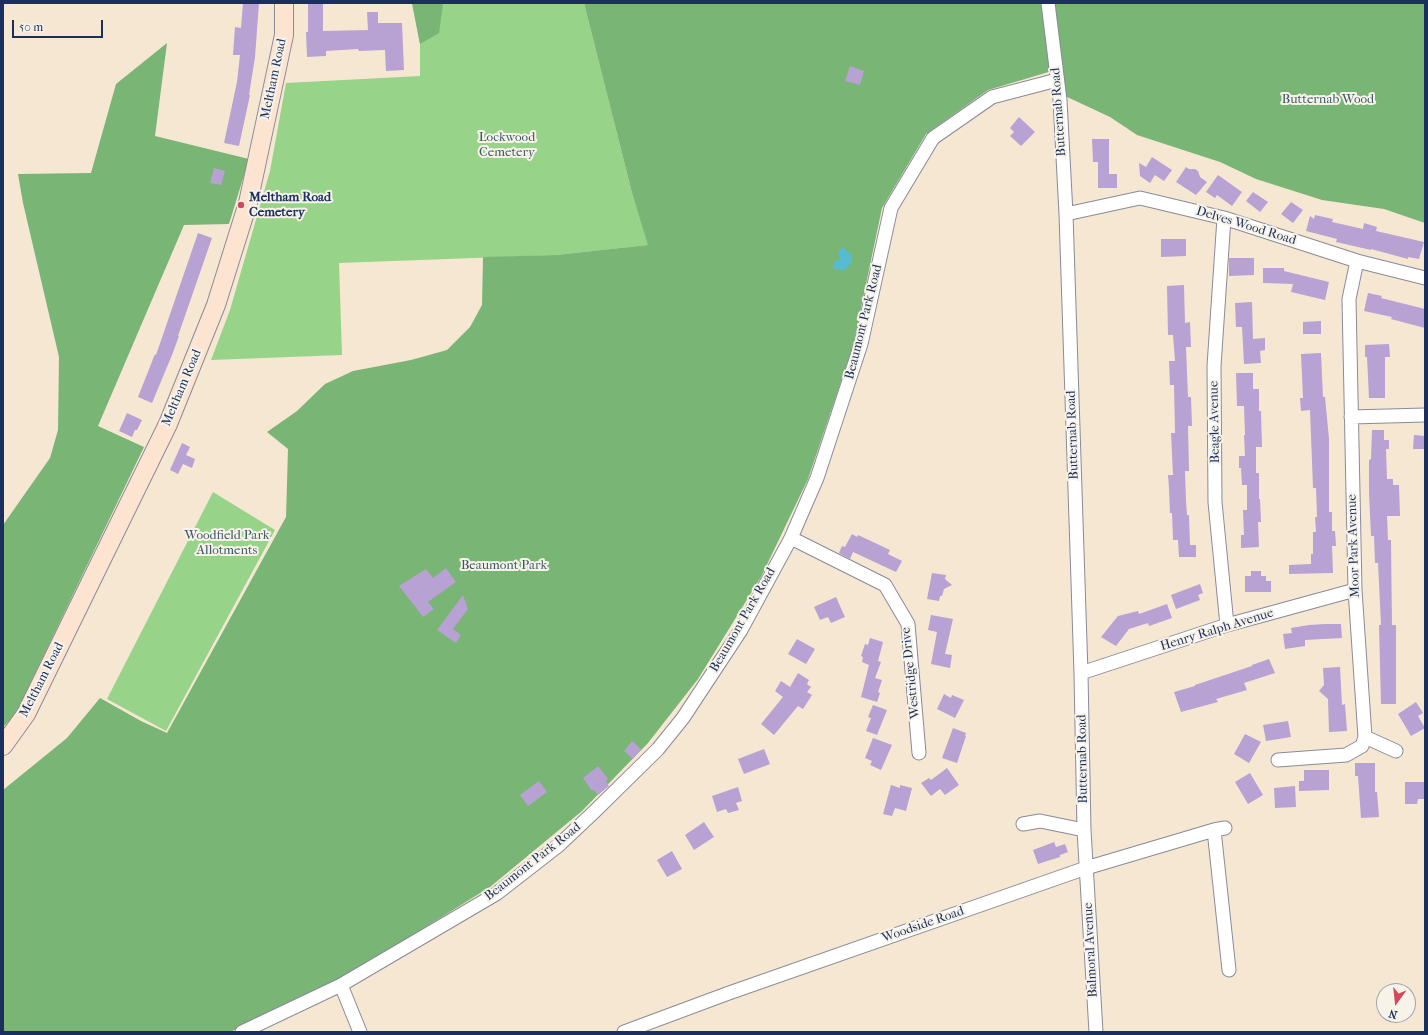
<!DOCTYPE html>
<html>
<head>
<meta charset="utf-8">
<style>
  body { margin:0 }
  #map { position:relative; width:1428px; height:1035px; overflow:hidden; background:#f6e7d3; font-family:"IM FELL French Canon",serif }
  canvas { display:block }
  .frame { position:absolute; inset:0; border:4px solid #1b2f5e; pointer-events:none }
  .north { position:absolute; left:1376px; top:983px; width:40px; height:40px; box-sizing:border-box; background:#f7f3e8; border:1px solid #9fa5b1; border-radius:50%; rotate:195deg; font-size:11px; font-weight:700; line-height:16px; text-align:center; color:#1b2f5e }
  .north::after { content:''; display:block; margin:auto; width:14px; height:18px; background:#d1495b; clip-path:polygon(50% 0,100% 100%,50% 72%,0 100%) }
  .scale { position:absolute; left:12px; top:20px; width:91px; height:18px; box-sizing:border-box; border:2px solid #1b2f5e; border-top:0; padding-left:5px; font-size:12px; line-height:14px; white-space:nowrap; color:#1b2f5e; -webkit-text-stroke:3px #f7f3e8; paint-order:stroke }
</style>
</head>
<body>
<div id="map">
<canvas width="1428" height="1035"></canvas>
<div class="frame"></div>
<div class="north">N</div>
<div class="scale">50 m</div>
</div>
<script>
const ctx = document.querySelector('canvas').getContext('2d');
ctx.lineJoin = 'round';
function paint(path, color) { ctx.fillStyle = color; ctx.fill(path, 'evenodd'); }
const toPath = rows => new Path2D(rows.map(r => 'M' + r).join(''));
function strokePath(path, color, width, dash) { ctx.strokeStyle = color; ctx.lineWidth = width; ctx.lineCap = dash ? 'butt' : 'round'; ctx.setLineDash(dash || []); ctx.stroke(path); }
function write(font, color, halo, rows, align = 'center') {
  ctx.font = font + ' "IM FELL French Canon",serif'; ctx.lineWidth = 4; ctx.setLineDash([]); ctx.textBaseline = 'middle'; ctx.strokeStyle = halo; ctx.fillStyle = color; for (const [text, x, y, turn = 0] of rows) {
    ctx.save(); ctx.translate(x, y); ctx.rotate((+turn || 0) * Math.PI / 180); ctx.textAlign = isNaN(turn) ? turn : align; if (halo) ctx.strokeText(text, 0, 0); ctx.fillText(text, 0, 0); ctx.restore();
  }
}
const green = toPath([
  [412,3,584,3,632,193,649,245,556,255,339,263,342,355,211,360,230,310,270,171,286,83,420,76,420,44],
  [213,492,275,530,166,731,107,699]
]);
const forest = toPath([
  [412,3,443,3,439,33,420,44],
  [584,3,1044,3,1052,71,988,90,926,134,882,208,853,346,808,479,761,577,698,679,648,743,582,811,490,887,324,990,230,1032,3,1032,3,790,67,738,100,698,141,721,167,733,286,517,288,449,267,432,297,411,325,384,353,371,411,360,447,350,470,327,482,305,483,257,556,255,648,245,632,193],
  [1054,3,1425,3,1425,223,1384,209,1322,200,1256,179,1220,162,1137,135,1110,117,1065,96],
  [167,43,155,136,249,159,229,224,184,225,98,426,144,447,15,715,3,727,3,525,50,458,58,430,59,357,23,203,18,174,91,173,116,84]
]);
const water = toPath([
  [843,247,852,256,852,262,845,270,833,269,833,264,835,261,840,260,838,252]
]);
const building = toPath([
  [243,3,259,3,255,57,249,95,250,95,239,146,224,143,237,82,240,55,233,55,235,27,241,28],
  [308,3,323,3,323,31,368,30,367,12,378,12,378,23,402,23,404,70,386,71,385,50,359,51,358,49,326,51,326,56,307,57,306,32,308,32],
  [850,66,864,71,860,85,845,81],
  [1019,117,1035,132,1021,146,1010,136,1014,132,1010,128],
  [1092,139,1109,139,1109,174,1117,174,1117,188,1098,188,1098,162,1093,162],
  [1152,157,1172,170,1164,181,1155,175,1150,183,1140,176,1139,163,1146,167],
  [1186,167,1189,169,1195,169,1198,171,1200,177,1207,182,1196,195,1176,182],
  [214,168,225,171,221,185,210,183],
  [1218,175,1242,192,1232,206,1217,195,1215,198,1206,192],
  [1253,192,1268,202,1260,212,1246,201],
  [1291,202,1303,210,1293,223,1281,214],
  [1315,215,1333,219,1332,222,1363,229,1364,223,1377,227,1376,231,1424,242,1419,259,1408,257,1408,259,1371,249,1371,250,1336,242,1337,239,1306,231,1310,216,1314,219],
  [198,233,212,238,178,336,179,336,172,355,152,403,138,397,155,354,156,355],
  [1161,239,1186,239,1186,256,1161,257],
  [1229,258,1254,258,1254,275,1229,276],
  [1263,268,1284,268,1284,271,1329,282,1325,300,1291,292,1293,284,1263,283],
  [1184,285,1185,323,1190,322,1191,347,1186,347,1188,397,1191,397,1192,426,1188,426,1189,471,1185,471,1186,501,1187,515,1189,515,1190,545,1196,545,1196,557,1179,557,1178,540,1173,540,1172,513,1170,513,1169,488,1168,475,1173,475,1171,433,1175,433,1174,385,1170,385,1169,361,1175,361,1173,335,1168,335,1167,286],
  [1368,293,1382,296,1381,298,1425,309,1425,328,1391,319,1392,317,1364,311],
  [1252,302,1253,339,1265,338,1265,350,1260,351,1261,363,1244,364,1242,327,1236,327,1235,303],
  [1321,321,1321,334,1303,334,1303,322],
  [1389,344,1390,357,1385,357,1385,398,1369,398,1367,357,1365,357,1365,345],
  [1321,353,1323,397,1325,397,1329,439,1329,512,1332,512,1332,531,1335,531,1336,546,1332,546,1333,573,1289,574,1289,565,1311,564,1311,554,1313,554,1313,532,1316,532,1315,517,1317,517,1316,488,1313,488,1310,410,1301,411,1300,398,1303,398,1301,354],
  [1236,373,1253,373,1253,389,1259,389,1259,411,1261,411,1262,447,1256,447,1256,473,1259,473,1259,499,1260,499,1261,522,1258,522,1259,547,1241,548,1241,535,1244,535,1243,510,1247,510,1247,485,1242,485,1241,468,1239,468,1239,456,1245,456,1244,435,1245,435,1244,406,1237,406],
  [127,413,142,420,137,430,135,430,132,437,119,431],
  [1372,430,1384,430,1384,440,1389,440,1389,449,1386,449,1387,479,1393,479,1393,485,1399,485,1400,516,1387,516,1388,540,1391,540,1392,625,1396,625,1396,704,1381,704,1379,625,1381,625,1378,563,1375,563,1374,536,1371,536,1369,493,1369,460,1371,459],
  [1414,435,1425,436,1425,449,1413,449],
  [182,443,190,447,186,455,195,459,192,468,183,464,178,474,170,470],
  [852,534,857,537,858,535,890,550,888,554,902,561,896,572,853,552,850,559,839,553,842,546,845,547],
  [446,568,456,582,428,602,434,609,423,617,399,586,426,569,433,578],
  [1251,571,1261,571,1261,576,1266,576,1266,581,1271,581,1271,592,1245,592,1245,576,1251,576],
  [932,573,946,575,945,579,952,585,944,589,942,596,940,596,939,601,927,599],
  [1200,584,1203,593,1198,595,1200,600,1176,609,1171,595],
  [463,595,468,609,453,629,461,635,456,643,437,630],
  [836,597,845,617,831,623,828,617,820,620,814,607],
  [1167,604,1172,618,1149,626,1148,623,1129,629,1116,646,1101,637,1118,616,1138,611,1139,614],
  [931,615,953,619,945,654,952,655,950,668,931,664,937,632,928,630],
  [1325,624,1341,624,1342,638,1305,640,1305,646,1285,649,1283,634,1292,633,1291,628,1309,625],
  [870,638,883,642,878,661,881,662,875,678,882,680,878,692,880,693,877,702,861,697,869,665,862,662,863,657,861,656,865,644,868,645],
  [797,639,815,649,806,664,788,654],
  [1269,659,1275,673,1244,683,1247,690,1216,699,1218,702,1181,712,1174,692,1195,686,1195,685,1252,666,1252,665],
  [1340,667,1342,705,1345,704,1347,731,1329,732,1328,699,1319,691,1324,685,1323,668],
  [798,673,809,680,807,684,811,687,807,692,812,695,803,709,798,706,774,735,761,724,783,697,775,691,781,681,790,687],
  [944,694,951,698,952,695,964,700,955,718,937,709],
  [1416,702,1423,713,1418,716,1425,728,1411,736,1398,714],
  [873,705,887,710,877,735,866,731,871,718,868,717],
  [1288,721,1291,737,1266,741,1263,725],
  [953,728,966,733,965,736,966,736,957,763,942,758],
  [1245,734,1261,742,1249,763,1234,754],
  [873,738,892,745,881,770,870,765,872,761,865,758],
  [632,741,641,749,633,759,624,751],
  [764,749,770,764,744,774,738,759],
  [1355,763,1375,763,1375,792,1377,792,1379,817,1361,818,1358,776,1355,776],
  [598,766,608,779,606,781,609,786,598,795,594,790,592,791,583,778],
  [947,768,959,785,945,795,940,789,931,796,921,783,929,778,931,780],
  [1304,770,1329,770,1329,790,1299,791,1299,781,1304,781],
  [1250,773,1263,795,1248,804,1235,782],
  [539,781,547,792,528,806,520,795],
  [1405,782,1425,782,1425,799,1418,799,1417,804,1405,804],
  [891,785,900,788,900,785,912,788,906,811,895,808,892,816,883,814],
  [1295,786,1296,807,1275,808,1274,788],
  [738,787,742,801,736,803,739,810,728,813,726,809,717,812,712,796],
  [704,822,714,837,694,850,685,835],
  [1054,842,1056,847,1065,844,1068,852,1060,855,1060,857,1038,864,1033,850],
  [672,851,682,869,667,877,657,860]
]);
const minor = toPath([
  [1048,3,1060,100,1066,214,1081,673,1084,830,1096,1032],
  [1066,214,1140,198,1224,218,1357,261,1425,278],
  [1224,218,1214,366,1215,502,1227,625],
  [1351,417,1425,415],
  [791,538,885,585,908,624,919,753],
  [1081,673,1227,625,1355,590],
  [1365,737,1396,751],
  [1278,760,1346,755,1362,746,1365,737,1355,590,1349,299,1357,261],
  [1023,824,1040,821,1084,830],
  [1214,830,1229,970],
  [341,985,360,1032],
  [242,1032,341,985,496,894,559,845,594,812,658,749,683,718,741,630,791,538,817,478,861,344,891,208,933,138,992,97,1057,80],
  [624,1032,729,993,1086,868,1214,830,1225,828]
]);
const secondary = toPath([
  [3,746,26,714,168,424,216,305,248,203,284,35,284,3]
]);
const markers = [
  [241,205,4,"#d1495b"]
];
const streetNames = [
  ["Meltham Road",274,79,-78],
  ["Butternab Road",1059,112,-94],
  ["Delves Wood Road",1246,226,17],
  ["Beaumont Park Road",864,322,-76],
  ["Meltham Road",182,388,-67],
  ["Beagle Avenue",1215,422,-91],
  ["Butternab Road",1073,435,-92],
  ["Moor Park Avenue",1354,546,-92],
  ["Beaumont Park Road",743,620,-60],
  ["Henry Ralph Avenue",1217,630,-17],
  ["Westridge Drive",911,673,-96],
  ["Meltham Road",42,680,-63],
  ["Butternab Road",1083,759,-91],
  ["Beaumont Park Road",533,862,-38],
  ["Woodside Road",923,925,-19],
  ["Balmoral Avenue",1091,950,-93]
];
const parkNames = [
  ["Butternab Wood",1328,100],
  ["Lockwood",507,138],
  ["Cemetery",507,153],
  ["Woodfield Park",227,536],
  ["Allotments",227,551],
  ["Beaumont Park",504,566]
];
const poiNames = [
  ["Meltham Road",249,198],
  ["Cemetery",249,213]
];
paint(green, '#97d388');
paint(forest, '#79b574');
paint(water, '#56bcd4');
paint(building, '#b8a1d3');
strokePath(minor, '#888b98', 15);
strokePath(secondary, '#888b98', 20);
strokePath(minor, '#fff', 13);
strokePath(secondary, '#fde4d1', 18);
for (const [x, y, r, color] of markers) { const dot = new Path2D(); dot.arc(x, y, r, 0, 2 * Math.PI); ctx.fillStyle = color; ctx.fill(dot); strokePath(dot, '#f7f3e8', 1.5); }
write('13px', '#1b2f5e', '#f7f3e8', streetNames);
write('13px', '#3a5868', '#f7f3e8', parkNames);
write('bold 13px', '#1b2f5e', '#f7f3e8', poiNames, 'left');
</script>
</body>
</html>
